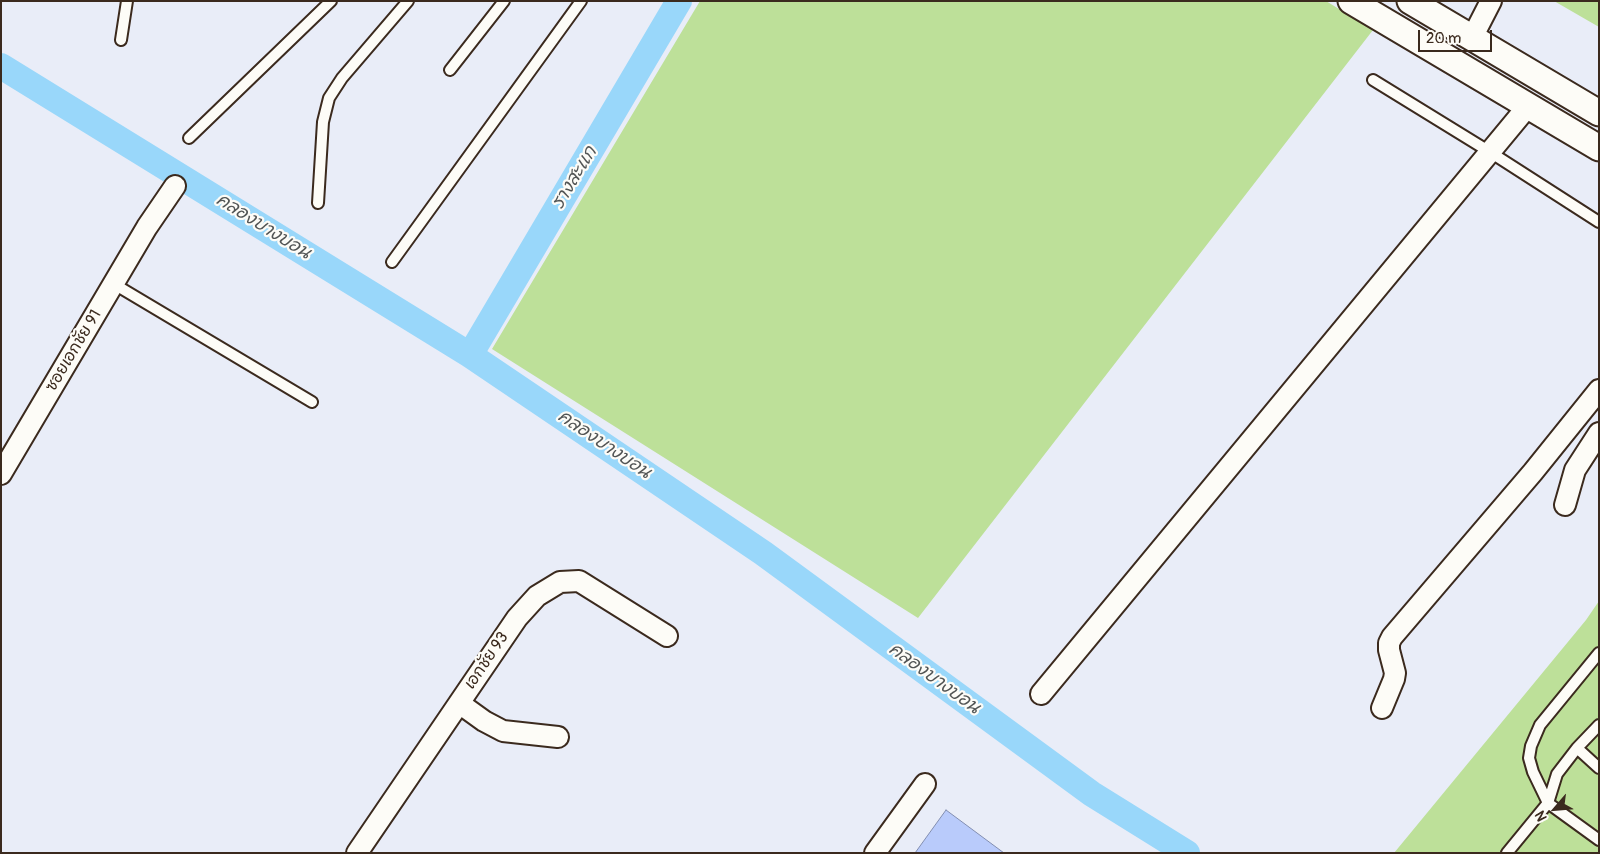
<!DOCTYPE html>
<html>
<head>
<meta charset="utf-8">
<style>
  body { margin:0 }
  #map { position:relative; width:1600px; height:854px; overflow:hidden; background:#e9edf8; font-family:Pangolin,sans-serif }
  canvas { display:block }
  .frame { position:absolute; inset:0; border:2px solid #3b2a1e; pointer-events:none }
  .north { position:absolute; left:1530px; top:784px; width:50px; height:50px; -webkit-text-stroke:4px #fdfcf7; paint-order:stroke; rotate:243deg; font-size:14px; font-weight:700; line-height:20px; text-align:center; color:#3b2a1e }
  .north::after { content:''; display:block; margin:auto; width:18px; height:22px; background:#3b2a1e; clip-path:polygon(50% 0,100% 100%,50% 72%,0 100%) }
  .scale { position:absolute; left:1418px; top:30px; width:74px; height:22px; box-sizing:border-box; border:2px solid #3b2a1e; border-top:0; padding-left:6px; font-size:15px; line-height:18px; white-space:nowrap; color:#3b2a1e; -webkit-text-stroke:4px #fdfcf7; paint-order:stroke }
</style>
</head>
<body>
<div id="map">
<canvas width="1600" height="854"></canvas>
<div class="frame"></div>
<div class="north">N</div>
<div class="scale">20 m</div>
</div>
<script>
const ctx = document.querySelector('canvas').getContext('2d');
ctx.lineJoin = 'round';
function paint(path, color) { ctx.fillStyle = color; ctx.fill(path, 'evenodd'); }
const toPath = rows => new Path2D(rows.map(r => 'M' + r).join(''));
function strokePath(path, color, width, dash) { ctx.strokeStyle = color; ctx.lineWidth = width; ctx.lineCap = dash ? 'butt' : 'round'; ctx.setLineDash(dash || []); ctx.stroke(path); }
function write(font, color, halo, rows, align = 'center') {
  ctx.font = font + ' Pangolin,"Playpen Sans Thai",sans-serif'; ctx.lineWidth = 4.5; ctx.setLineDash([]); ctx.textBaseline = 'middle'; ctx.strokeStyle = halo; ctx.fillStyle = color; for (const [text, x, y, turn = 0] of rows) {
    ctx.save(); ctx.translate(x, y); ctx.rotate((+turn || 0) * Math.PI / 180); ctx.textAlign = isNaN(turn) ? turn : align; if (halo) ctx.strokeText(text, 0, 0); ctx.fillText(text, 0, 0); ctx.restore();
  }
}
const green = toPath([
  [700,1,1326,1,1373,30,918,618,492,349],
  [1554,1,1599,1,1599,27],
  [1599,601,1599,853,1394,853,1586,620]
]);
const canal = toPath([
  [1,66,470,355,763,553,1092,794,1187,853],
  [470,355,679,1]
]);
const building = toPath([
  [946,810,1004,853,915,853,946,810]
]);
const service = toPath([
  [121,40,127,1],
  [450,70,504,1],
  [1373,80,1490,152,1599,222],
  [189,138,331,1],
  [318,203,323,122,329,98,342,78,408,1],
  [392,262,581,1],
  [114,284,312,402],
  [1599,653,1540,725,1531,746,1529,758,1533,772,1548,803,1599,840],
  [1577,748,1599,768],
  [1507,853,1548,803,1557,774,1577,748,1599,725]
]);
const minor = toPath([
  [1472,38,1491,1],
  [1,474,147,227,175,186],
  [1565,505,1575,470,1599,433],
  [1041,694,1528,106],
  [459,703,484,721,503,731,558,737],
  [1382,708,1394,679,1395,673,1389,650,1389,643,1392,637,1533,472,1599,390],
  [357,853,517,618,537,596,560,582,579,581,667,636],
  [875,853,925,784]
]);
const tertiary = toPath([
  [1351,1,1599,148],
  [1410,1,1599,113]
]);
const streetNames = [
  ["ซอยเอกชัย 91",74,351,-59],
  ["เอกชัย 93",487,661,-56]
];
const waterNames = [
  ["รางสะแก",575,178,-59],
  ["คลองบางบอน",263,227,32],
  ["คลองบางบอน",604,445,34],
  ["คลองบางบอน",934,679,36]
];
paint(green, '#bde099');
strokePath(canal, '#99d7fa', 26);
paint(building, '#b9cbfb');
strokePath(building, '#828eb0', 1);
strokePath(service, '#3b2a1e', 14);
strokePath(minor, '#3b2a1e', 24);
strokePath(tertiary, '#3b2a1e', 29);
strokePath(service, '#fdfcf7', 10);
strokePath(minor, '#fdfcf7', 20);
strokePath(tertiary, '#fdfcf7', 25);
write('16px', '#3b2a1e', '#fdfcf7', streetNames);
write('italic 18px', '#525555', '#fdfcf7', waterNames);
</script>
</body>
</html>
